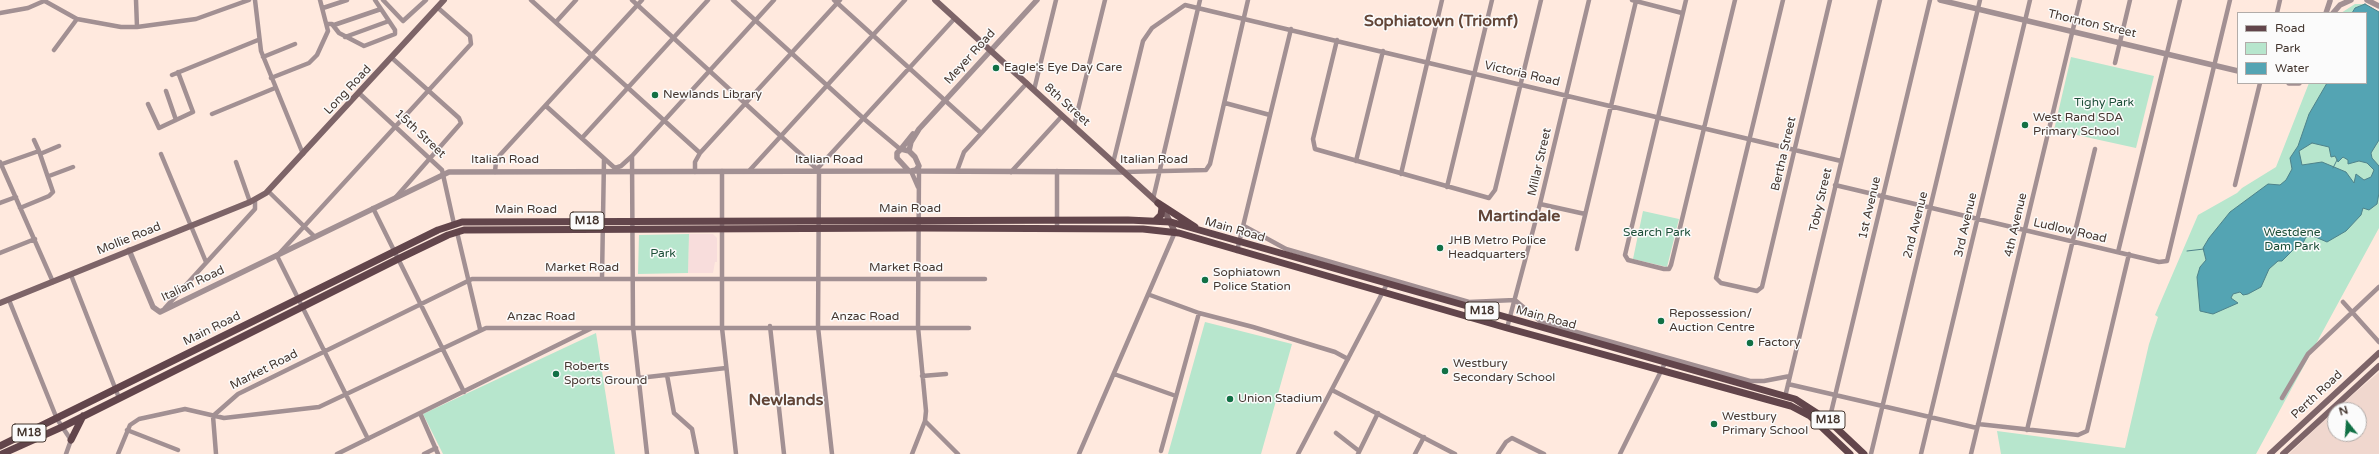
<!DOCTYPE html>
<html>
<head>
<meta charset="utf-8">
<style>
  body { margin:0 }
  #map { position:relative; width:2379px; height:454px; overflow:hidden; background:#ffe9de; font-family:"Varela Round",sans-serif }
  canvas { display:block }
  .legend { position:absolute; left:2237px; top:12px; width:130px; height:72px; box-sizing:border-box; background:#fbfbfb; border:1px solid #b2aca9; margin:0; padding:5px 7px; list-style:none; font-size:12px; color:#44362f }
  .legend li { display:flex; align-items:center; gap:8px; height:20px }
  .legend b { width:20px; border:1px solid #b2aca9 }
  .north { position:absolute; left:2327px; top:402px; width:40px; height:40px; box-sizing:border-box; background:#fbfbfb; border:1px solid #b2aca9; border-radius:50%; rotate:343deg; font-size:11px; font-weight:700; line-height:16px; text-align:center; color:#44362f }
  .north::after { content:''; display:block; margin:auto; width:14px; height:18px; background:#117045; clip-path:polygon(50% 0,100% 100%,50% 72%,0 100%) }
</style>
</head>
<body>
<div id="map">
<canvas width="2379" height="454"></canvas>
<ul class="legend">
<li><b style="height:5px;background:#62454b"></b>Road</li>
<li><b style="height:11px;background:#b7e6cd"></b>Park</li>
<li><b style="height:11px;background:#54a4b3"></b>Water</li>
</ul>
<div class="north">N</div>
</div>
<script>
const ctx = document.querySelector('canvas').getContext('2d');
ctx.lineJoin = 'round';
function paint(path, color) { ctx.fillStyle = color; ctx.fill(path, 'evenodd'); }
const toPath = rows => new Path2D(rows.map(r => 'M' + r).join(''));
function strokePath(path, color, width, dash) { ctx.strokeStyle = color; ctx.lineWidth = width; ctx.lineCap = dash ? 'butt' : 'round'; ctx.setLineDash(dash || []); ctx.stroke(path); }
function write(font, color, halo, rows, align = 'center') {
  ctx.font = font + ' "Varela Round",sans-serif'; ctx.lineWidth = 3; ctx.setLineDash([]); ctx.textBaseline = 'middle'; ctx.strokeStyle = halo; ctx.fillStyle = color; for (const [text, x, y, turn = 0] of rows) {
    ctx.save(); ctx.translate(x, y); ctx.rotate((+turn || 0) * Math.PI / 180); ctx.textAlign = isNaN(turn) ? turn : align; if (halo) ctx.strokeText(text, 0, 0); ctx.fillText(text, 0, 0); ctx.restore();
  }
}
const commercial = toPath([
  [689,234,713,234,717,238,717,262,715,262,713,273,688,273]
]);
const medical = toPath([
  [2379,372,2379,454,2289,454,2335,410,2335,434,2359,434,2359,410,2335,410]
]);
const green = toPath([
  [2355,4,2365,4,2379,12,2379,228,2256,454,2001,454,1997,431,2125,448,2149,344,2158,317,2155,315,2198,215,2237,193,2242,188,2276,167,2309,83,2366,83,2366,13,2341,13],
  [2071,57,2154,76,2136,148,2054,130],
  [1643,211,1679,219,1667,267,1633,259],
  [689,234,688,273,638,274,639,235],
  [1205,322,1292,344,1261,454,1168,454],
  [596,333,615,454,443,454,423,414]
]);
const water = toPath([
  [2365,4,2379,12,2379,140,2371,153,2372,158,2379,166,2379,193,2377,204,2369,210,2363,208,2361,215,2346,231,2327,242,2313,236,2306,237,2302,245,2295,248,2282,261,2278,261,2269,269,2261,287,2248,294,2243,295,2240,292,2233,294,2231,298,2238,303,2213,314,2200,311,2197,277,2200,267,2206,260,2203,248,2209,238,2230,212,2268,184,2280,185,2286,180,2292,169,2290,158,2298,146,2309,114,2327,83,2366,83,2366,13,2352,13,2355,8,2365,4],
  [2312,143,2329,147,2331,157,2335,156,2338,162,2343,157,2348,160,2348,164,2359,161,2367,163,2374,170,2371,177,2364,180,2356,174,2354,183,2346,172,2322,162,2302,165,2299,151,2312,143]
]);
const stream = toPath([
  [2333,168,2337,160],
  [2187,251,2204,249]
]);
const minor = toPath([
  [43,0,77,19,121,27,137,27,196,19,249,0],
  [136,0,137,27],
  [255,0,261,51,303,154],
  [383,0,403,21,426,0],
  [531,0,700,153],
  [632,0,819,171,818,327,832,454],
  [733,0,863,118,900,149],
  [834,0,981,133],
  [1632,0,1682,13],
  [1686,0,1625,255,1628,260,1664,269,1669,269,1671,265,1735,0],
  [1783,0,1716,278,1721,283,1757,291,1762,287,1830,0],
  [323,8,347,0],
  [0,13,28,8,44,1],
  [2277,13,2280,0],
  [556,22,576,0],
  [327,24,332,24,339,33,364,46,395,34,395,30,375,0],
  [334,25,381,9],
  [345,37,389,21],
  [1337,40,1313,139,1315,149,1489,198,1495,190,1541,0],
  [54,50,77,19],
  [263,57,295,44],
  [392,58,459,118,461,123,396,197],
  [2115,63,2130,0],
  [172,75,258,40],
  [271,78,309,63,317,55,328,31,320,0],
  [1034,90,1056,0],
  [166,91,176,120],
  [360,94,442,170,454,224],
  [1225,103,1270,115],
  [148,104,159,128,193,112,178,72],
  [546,106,617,170],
  [212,114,275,88],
  [1074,126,1105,0],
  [582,138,708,0],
  [40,154,59,146],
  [161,154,206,262],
  [632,156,633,327,647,454],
  [1356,161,1383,51],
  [0,162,53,282],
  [236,162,250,202],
  [1113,163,1143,41,1152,28,1185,5,1841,161],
  [2,164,39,151,34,140],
  [615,168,621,166,632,156,774,0],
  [817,169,955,18],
  [722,171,722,328,736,454],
  [749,171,905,0],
  [911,171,918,187],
  [957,171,964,152,1027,83],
  [1057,171,1057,229],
  [495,172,496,161,500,155,642,0],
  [695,172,695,162,700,153,840,0],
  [1011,172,1062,116],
  [1123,172,1206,170,1210,164,1248,0],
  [1401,174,1442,0],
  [49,176,73,167],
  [1835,185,2159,262,2167,261,2230,0],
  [2235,185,2260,83],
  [1447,187,1492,0],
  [268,191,315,237],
  [1153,199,1200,0],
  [0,203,16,197],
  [1540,204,1585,214],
  [20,208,49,196,53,192,39,151],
  [373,208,464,392],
  [1244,226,1286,249,1469,302,1515,300,1541,322,1750,381,1764,381,1790,376],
  [457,232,480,329],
  [1577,249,1636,1],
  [1237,251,1291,29],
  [2118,252,2180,0],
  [0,253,35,239],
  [71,275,119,398],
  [602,278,604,159],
  [1150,295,1199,313,1253,327,1335,352,1348,359],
  [9,300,57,419,71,440,66,454],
  [2343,302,2379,342],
  [165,308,255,209,255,199],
  [770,326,784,454],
  [1507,328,1540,204,1589,0],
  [1114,374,1176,396],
  [667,375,674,413,692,429,697,454],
  [922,376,946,374],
  [639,378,726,368],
  [1788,384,1977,428],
  [1332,390,1455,454],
  [1785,397,1880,0],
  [2282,398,2308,354,2379,287],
  [420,413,438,454],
  [925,421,958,454],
  [1829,421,1930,0],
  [1978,424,2078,435,2087,431,2129,254],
  [127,430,178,450],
  [2027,430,2095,149],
  [1336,433,1359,451],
  [368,439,277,256,471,44,470,36,437,7],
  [1161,451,1199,313],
  [118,454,130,425,139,419,185,409,224,418,319,407,486,328,969,328],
  [216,454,213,416,238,394,472,279,985,279],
  [337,454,592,328],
  [424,454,436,448],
  [912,454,925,421,926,411,918,327,919,169],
  [1079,454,1175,232],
  [1298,454,1387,284],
  [1358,454,1378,413],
  [1415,454,1424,437],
  [1498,454,1506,442,1512,438,1544,454],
  [1620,454,1665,363],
  [1871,454,1980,0],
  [1921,454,2030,0],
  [1971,454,2080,0]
]);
const tertiary = toPath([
  [1940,0,2238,71],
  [2367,0,2379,6],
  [2326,13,2330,1],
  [2333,13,2340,5,2351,0],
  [2289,83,2299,83],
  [901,149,913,134],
  [909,151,911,142,919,129,1037,0],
  [913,171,1123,172],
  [129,250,153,307,160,312,449,172,911,171,916,170,919,166,915,157,909,151,901,149,897,153,897,158,908,170]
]);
const secondary = toPath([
  [935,0,1158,203,1165,212,1175,232],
  [0,303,250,202,266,193,444,0],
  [2270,454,2379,353],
  [2283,454,2379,366]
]);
const primary = toPath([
  [1158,203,1195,227],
  [1155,221,1161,215,1162,208],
  [71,440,83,416],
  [0,446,438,230,462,222,1128,220,1171,222,1795,399,1829,421,1864,454],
  [2,454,62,427,398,259,448,235,464,230,919,228,1143,229,1179,233,1507,328,1791,406,1810,416,1850,454]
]);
const markers = [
  [996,68,4,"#117045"],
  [655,95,4,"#117045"],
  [2025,125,4,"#117045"],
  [1440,248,4,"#117045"],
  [1205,280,4,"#117045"],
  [1661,321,4,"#117045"],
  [1750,343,4,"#117045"],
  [1445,371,4,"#117045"],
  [556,374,4,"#117045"],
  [1230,399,4,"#117045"],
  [1714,424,4,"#117045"]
];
const shields = [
  [587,221,34],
  [1482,311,34],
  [1828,420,34],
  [29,433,34]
];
const shieldNames = [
  ["M18",587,221],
  ["M18",1482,311],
  ["M18",1828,420],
  ["M18",29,433]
];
const streetNames = [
  ["Thornton Street",2092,24,13],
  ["Meyer Road",970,57,-48],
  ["Victoria Road",1522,74,13],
  ["Long Road",348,90,-47],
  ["8th Street",1067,105,42],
  ["15th Street",420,134,43],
  ["Bertha Street",1784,154,-77],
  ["Italian Road",505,160],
  ["Italian Road",829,160],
  ["Italian Road",1154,160],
  ["Millar Street",1540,162,-77],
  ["Toby Street",1821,200,-77],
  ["1st Avenue",1870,208,-77],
  ["Main Road",910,209],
  ["Main Road",526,210],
  ["2nd Avenue",1916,225,-76],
  ["3rd Avenue",1966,225,-77],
  ["4th Avenue",2016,225,-77],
  ["Main Road",1235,230,16],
  ["Ludlow Road",2070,231,13],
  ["Mollie Road",129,239,-22],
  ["Market Road",582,268],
  ["Market Road",906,268],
  ["Italian Road",193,284,-25],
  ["Anzac Road",541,317],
  ["Anzac Road",865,317],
  ["Main Road",1546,318,15],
  ["Main Road",212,329,-26],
  ["Market Road",264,370,-27],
  ["Perth Road",2317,395,-43]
];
const poiNames = [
  ["Eagle's Eye Day Care",1004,68],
  ["Newlands Library",663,95],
  ["West Rand SDA",2033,118],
  ["Primary School",2033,132],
  ["JHB Metro Police",1448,241],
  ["Headquarters",1448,255],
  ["Sophiatown",1213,273],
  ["Police Station",1213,287],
  ["Repossession/",1669,314],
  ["Auction Centre",1669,328],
  ["Factory",1758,343],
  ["Westbury",1453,364],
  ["Secondary School",1453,378],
  ["Roberts",564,367],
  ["Sports Ground",564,381],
  ["Union Stadium",1238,399],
  ["Westbury",1722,417],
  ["Primary School",1722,431]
];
const parkNames = [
  ["Tighy Park",2104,103],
  ["Search Park",1657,233],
  ["Westdene",2292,233],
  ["Dam Park",2292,247],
  ["Park",663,254]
];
const districtNames = [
  ["Sophiatown (Triomf)",1441,22],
  ["Martindale",1519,217],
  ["Newlands",786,401]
];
paint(commercial, '#f8dddc');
paint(medical, '#f0d7ce');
paint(green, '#b7e6cd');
paint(water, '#54a4b3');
strokePath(water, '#4f838b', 1);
strokePath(stream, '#4f838b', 1);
strokePath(minor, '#a29093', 4.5);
strokePath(tertiary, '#a29093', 5.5);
strokePath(secondary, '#7d6468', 6);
strokePath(primary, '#62454b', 7);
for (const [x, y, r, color] of markers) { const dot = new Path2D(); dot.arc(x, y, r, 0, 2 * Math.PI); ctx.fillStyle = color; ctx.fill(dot); strokePath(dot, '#fbfbfb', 1.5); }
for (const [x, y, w] of shields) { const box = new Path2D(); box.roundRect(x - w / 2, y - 9, w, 18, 3); ctx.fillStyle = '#fbfbfb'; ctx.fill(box); strokePath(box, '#44362f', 1); }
write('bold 11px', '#44362f', null, shieldNames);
write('12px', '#44362f', '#fbfbfb', streetNames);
write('12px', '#44362f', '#fbfbfb', poiNames, 'left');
write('12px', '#1d4f39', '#fbfbfb', parkNames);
write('bold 16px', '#624537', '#fbfbfb', districtNames);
</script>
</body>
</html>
